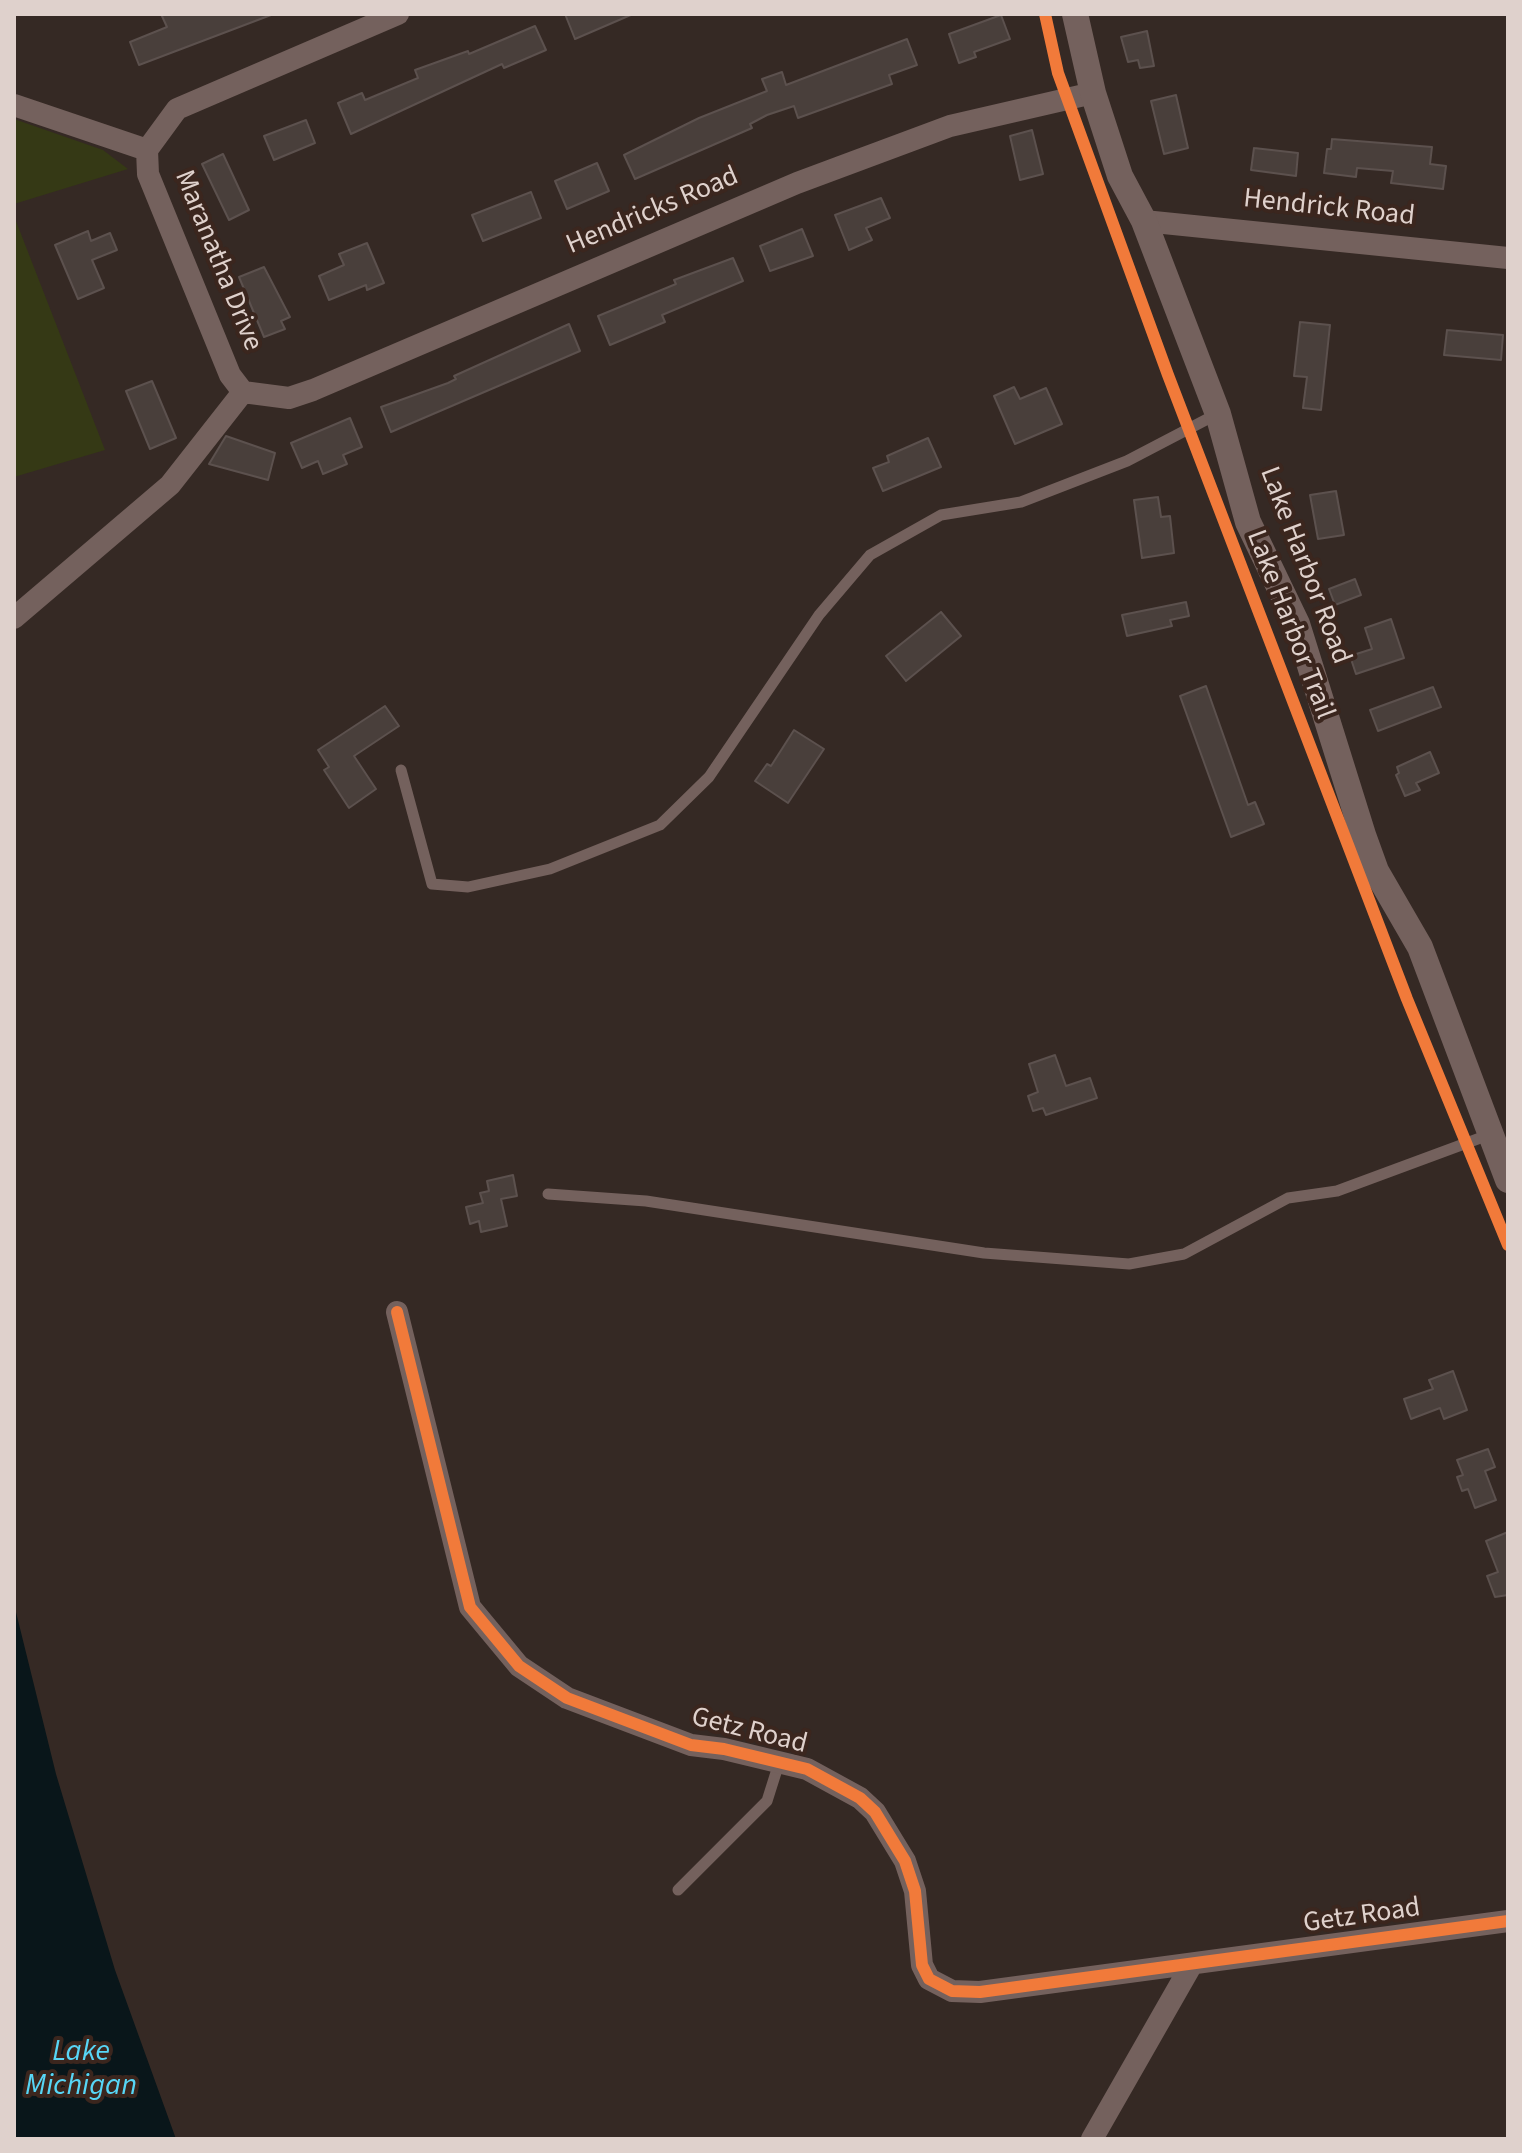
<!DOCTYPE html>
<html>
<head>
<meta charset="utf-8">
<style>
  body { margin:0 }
  #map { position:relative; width:1522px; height:2153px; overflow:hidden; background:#352924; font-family:"Source Sans 3",sans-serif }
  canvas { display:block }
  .frame { position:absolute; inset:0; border:16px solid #dfd1cc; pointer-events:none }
</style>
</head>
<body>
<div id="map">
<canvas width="1522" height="2153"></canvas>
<div class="frame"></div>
</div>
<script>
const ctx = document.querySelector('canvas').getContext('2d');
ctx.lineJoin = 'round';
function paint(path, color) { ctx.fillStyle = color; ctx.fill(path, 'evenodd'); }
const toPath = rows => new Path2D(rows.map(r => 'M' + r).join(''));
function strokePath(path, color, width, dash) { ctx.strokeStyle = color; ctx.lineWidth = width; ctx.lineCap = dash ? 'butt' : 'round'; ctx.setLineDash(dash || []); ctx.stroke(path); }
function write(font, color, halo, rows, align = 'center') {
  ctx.font = font + ' "Source Sans 3",sans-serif'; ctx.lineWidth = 8; ctx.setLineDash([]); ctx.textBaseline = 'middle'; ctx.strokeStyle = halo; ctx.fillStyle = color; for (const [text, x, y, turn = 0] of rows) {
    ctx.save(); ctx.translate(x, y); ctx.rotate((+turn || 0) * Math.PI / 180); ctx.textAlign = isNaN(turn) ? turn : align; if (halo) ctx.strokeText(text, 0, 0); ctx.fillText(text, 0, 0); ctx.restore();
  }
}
const green = toPath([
  [14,119,103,150,128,169,14,204],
  [14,216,105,450,14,477]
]);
const water = toPath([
  [14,1604,56,1774,115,1970,176,2139,14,2139]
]);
const building = toPath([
  [161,14,271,14,271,15,139,65,130,42,167,27,161,14],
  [565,14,633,14,575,39,565,14],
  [1001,15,1010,39,974,52,976,57,959,63,949,34,1001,15],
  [535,26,546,50,504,68,502,64,351,134,338,103,362,93,365,100,418,78,415,70,468,51,469,54,535,26],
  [1147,31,1154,66,1140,68,1138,60,1128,62,1121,37,1147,31],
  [907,39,917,65,889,75,892,84,798,118,794,106,767,115,750,124,752,128,635,179,624,155,699,118,767,91,762,79,782,72,786,85,907,39],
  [1176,95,1188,148,1164,154,1151,101,1176,95],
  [306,120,315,143,274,160,264,136,306,120],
  [1032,130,1043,174,1020,180,1010,136,1032,130],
  [1332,139,1432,147,1430,164,1446,166,1443,189,1391,183,1393,171,1357,168,1356,177,1324,173,1327,149,1331,149,1332,139],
  [1254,148,1298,153,1296,176,1251,170,1254,148],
  [223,154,249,210,229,220,202,164,223,154],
  [597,163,609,191,567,209,555,181,597,163],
  [531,192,541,218,483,241,472,215,531,192],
  [881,198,890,218,866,228,872,240,849,250,835,215,881,198],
  [802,229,813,256,770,271,760,246,802,229],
  [88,231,91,241,110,233,117,250,92,260,104,288,78,299,55,245,88,231],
  [367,243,384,283,367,290,366,285,329,300,319,276,344,265,339,254,367,243],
  [733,258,743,281,662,315,665,322,610,345,598,316,676,284,674,280,733,258],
  [264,267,290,317,281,321,285,329,264,337,239,277,264,267],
  [1300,322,1330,325,1321,410,1303,408,1307,377,1294,376,1300,322],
  [569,324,580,351,391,432,381,407,448,383,456,379,454,376,569,324],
  [1447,330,1503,335,1501,360,1444,355,1447,330],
  [152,381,176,438,150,449,126,391,152,381],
  [1014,387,1020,399,1046,388,1062,424,1015,444,994,396,1014,387],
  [350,418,362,447,343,455,347,464,323,474,318,461,302,468,291,443,350,418],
  [226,436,275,453,268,480,209,464,226,436],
  [928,438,941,467,883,491,873,468,889,462,887,456,928,438],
  [1336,491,1344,535,1318,539,1310,495,1336,491],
  [1158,497,1161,517,1170,516,1174,553,1142,558,1134,500,1158,497],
  [1355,579,1361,595,1335,605,1329,589,1355,579],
  [1186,602,1189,616,1170,620,1172,626,1127,636,1122,615,1186,602],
  [941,612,961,636,906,681,886,656,941,612],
  [1391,619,1404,658,1356,674,1350,656,1372,649,1365,628,1391,619],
  [1206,686,1248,805,1255,802,1264,824,1231,837,1180,696,1206,686],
  [1433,687,1441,707,1378,731,1370,710,1433,687],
  [385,706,399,726,354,756,376,789,349,808,324,770,329,767,318,750,385,706],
  [794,730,824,749,788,803,755,781,767,764,771,766,794,730],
  [1430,752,1439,773,1416,783,1420,790,1405,796,1396,775,1399,773,1397,767,1430,752],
  [1055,1055,1066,1086,1090,1078,1097,1098,1046,1115,1043,1108,1033,1111,1028,1096,1038,1092,1029,1064,1055,1055],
  [513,1175,517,1196,501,1199,507,1226,481,1232,479,1221,470,1224,466,1207,483,1203,480,1193,489,1191,487,1181,513,1175],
  [1453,1371,1467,1410,1444,1419,1440,1408,1411,1419,1404,1399,1433,1389,1429,1380,1453,1371],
  [1488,1449,1495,1467,1485,1471,1496,1500,1475,1508,1468,1489,1462,1491,1457,1477,1463,1475,1457,1460,1488,1449],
  [1508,1532,1508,1595,1495,1597,1487,1576,1498,1572,1486,1541,1508,1532]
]);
const service = toPath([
  [401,770,432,884,468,887,550,869,660,825,709,777,819,615,870,555,941,515,1021,502,1127,461,1217,414],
  [548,1194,646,1201,984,1253,1129,1264,1184,1254,1288,1198,1337,1191,1491,1134],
  [678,1890,767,1801,779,1763]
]);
const minor = toPath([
  [14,105,147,150],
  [147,150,177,109,398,14],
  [147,150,148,174,230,375,243,392],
  [1144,221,1508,258],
  [243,392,289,398,313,390,797,183,950,126,1093,93],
  [14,618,170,485,243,392],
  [397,1312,470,1607,519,1666,567,1698,691,1745,724,1749,807,1769,860,1798,875,1812,905,1861,915,1891,922,1965,929,1979,952,1991,980,1992,1508,1921],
  [1092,2139,1192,1964]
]);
const tertiary = toPath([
  [1075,14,1093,93,1120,176,1144,221,1218,414,1248,522,1297,624,1363,835,1376,871,1420,947,1508,1180]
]);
const cycleway = toPath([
  [1045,14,1058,73,1168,375,1407,999,1508,1245],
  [397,1312,470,1607,519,1666,567,1698,691,1745,724,1749,807,1769,860,1798,875,1812,905,1861,915,1891,922,1965,929,1979,952,1991,980,1992,1508,1921]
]);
const streetNames = [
  ["Hendrick Road",1329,209,6],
  ["Hendricks Road",653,212,-23],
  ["Maranatha Drive",217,261,68],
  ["Lake Harbor Road",1304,566,69],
  ["Lake Harbor Trail",1289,625,69],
  ["Getz Road",749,1732,14],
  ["Getz Road",1362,1917,-8]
];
const waterNames = [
  ["Lake",81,2053],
  ["Michigan",81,2087]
];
paint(green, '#353915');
paint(water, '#09161a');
paint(building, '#493f3b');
strokePath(building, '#5c514e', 2);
strokePath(service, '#74615d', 11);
strokePath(minor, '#74615d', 22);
strokePath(tertiary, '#74615d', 26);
strokePath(cycleway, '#f17a3a', 12);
write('28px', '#dfd1cc', '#3b261e', streetNames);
write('italic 30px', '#57d6f6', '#3b261e', waterNames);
</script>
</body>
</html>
